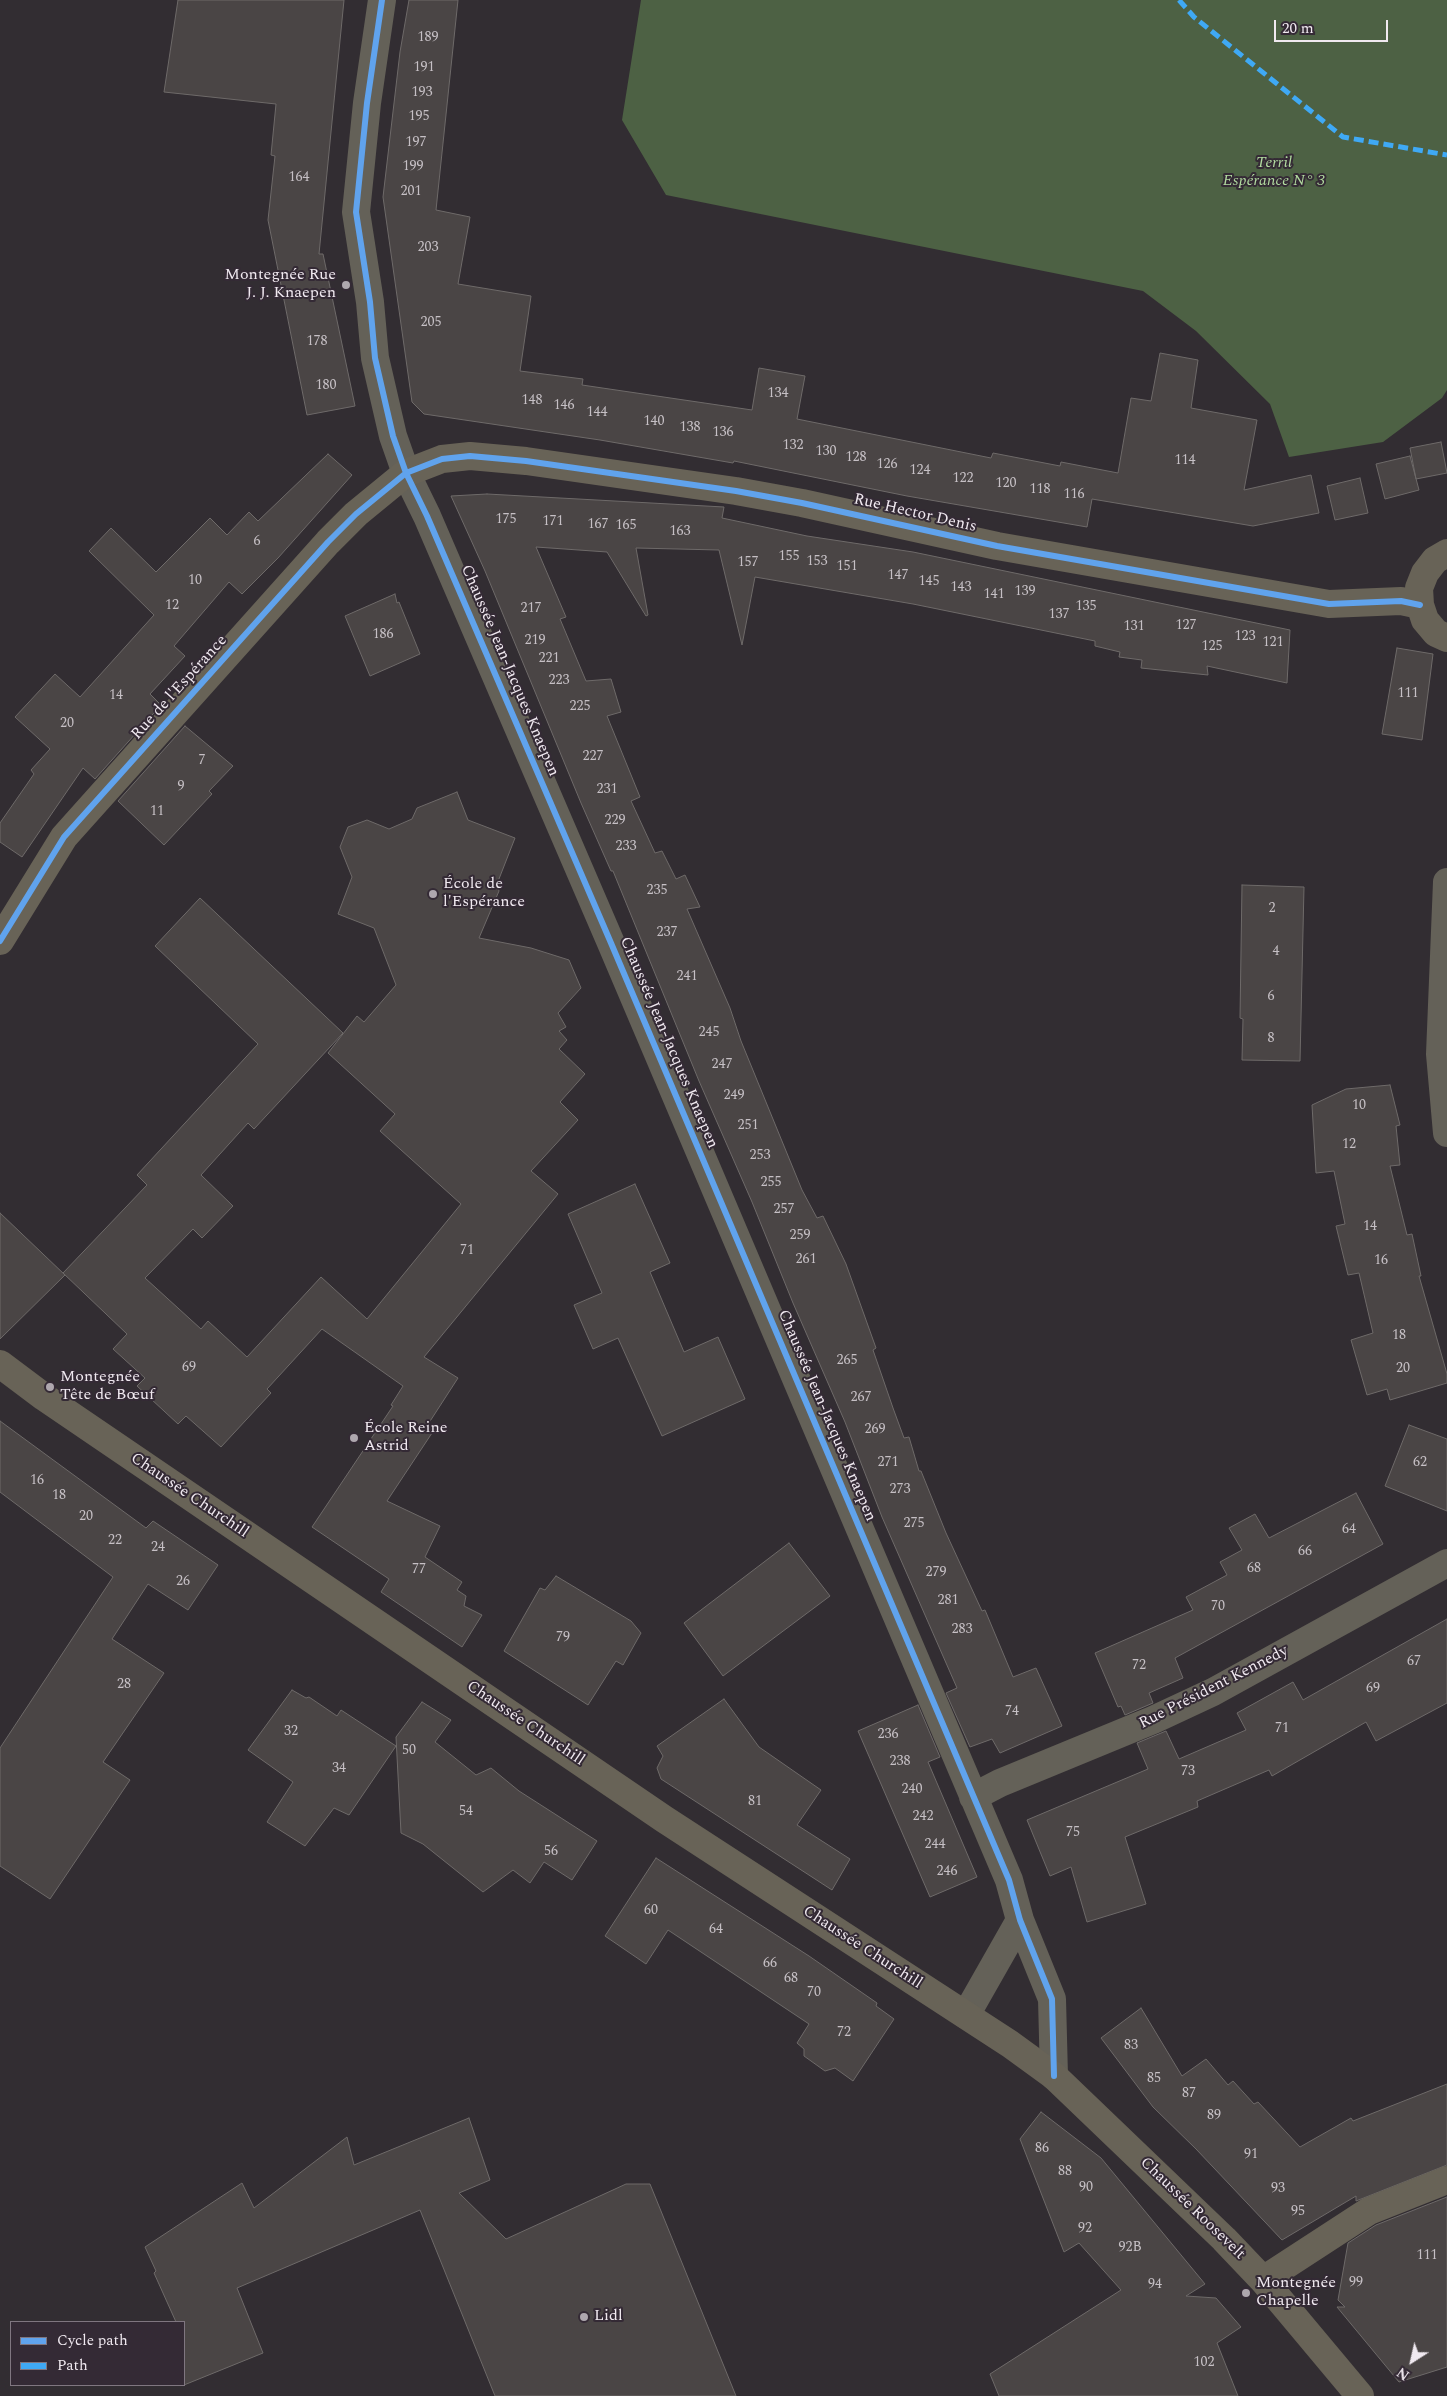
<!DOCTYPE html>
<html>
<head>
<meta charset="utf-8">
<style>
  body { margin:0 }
  #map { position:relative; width:1447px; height:2396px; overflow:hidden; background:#322d32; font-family:Spectral,serif }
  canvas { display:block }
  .legend { position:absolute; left:10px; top:2321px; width:175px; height:65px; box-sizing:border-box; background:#342a35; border:1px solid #7f7680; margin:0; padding:6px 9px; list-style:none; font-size:15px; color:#f0e9f0 }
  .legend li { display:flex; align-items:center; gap:10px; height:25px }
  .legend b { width:25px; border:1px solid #7f7680 }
  .north { position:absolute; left:1387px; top:2336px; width:50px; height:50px; -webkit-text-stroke:4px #342a35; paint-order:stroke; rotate:215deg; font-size:14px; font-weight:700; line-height:20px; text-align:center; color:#f0e9f0 }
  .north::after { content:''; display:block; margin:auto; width:18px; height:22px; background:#f0e9f0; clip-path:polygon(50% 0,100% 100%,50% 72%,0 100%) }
  .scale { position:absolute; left:1274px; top:20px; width:114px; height:22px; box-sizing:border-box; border:2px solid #f0e9f0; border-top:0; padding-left:6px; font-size:15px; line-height:18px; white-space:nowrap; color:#f0e9f0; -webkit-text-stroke:4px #342a35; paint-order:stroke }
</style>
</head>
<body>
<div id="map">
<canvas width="1447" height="2396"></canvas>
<ul class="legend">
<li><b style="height:6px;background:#60a3ed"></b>Cycle path</li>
<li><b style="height:6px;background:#3fa9f5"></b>Path</li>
</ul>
<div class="north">N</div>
<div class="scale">20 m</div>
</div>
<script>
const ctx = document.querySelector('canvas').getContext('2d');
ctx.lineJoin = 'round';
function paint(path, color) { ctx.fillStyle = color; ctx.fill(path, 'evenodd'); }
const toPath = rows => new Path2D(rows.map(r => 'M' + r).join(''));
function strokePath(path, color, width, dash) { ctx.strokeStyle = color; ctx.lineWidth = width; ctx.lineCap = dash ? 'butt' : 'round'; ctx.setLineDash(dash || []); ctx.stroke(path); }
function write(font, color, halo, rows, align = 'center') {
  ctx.font = font + ' Spectral,serif'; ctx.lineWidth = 4; ctx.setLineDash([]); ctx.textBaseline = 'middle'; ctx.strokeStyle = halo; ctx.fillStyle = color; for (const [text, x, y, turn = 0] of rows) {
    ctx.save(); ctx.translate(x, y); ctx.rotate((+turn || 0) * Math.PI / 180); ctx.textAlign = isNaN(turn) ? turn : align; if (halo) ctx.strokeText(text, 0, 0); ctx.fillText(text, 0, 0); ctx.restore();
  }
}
const forest = toPath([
  [641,0,1447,0,1447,390,1442,398,1383,442,1289,457,1270,404,1196,331,1143,291,666,195,622,120]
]);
const building = toPath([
  [178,0,344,0,319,254,323,254,355,406,307,415,268,220,275,156,271,155,276,104,164,92,178,0],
  [409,0,458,0,436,210,470,217,458,284,531,296,520,371,583,379,582,385,752,410,759,368,805,376,797,419,991,458,993,453,1060,466,1061,462,1118,473,1131,398,1151,401,1160,353,1198,360,1191,408,1257,420,1244,490,1311,475,1319,513,1253,526,1092,499,1087,527,907,496,734,461,733,463,600,440,424,414,412,402,383,197,400,52,409,0],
  [1441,442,1447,473,1416,479,1410,448,1441,442],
  [328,454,352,475,278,558,242,594,229,582,174,646,185,656,150,694,161,705,95,779,83,768,22,857,0,842,0,823,34,774,31,770,50,749,15,717,55,674,80,697,154,615,89,551,111,528,156,572,210,518,227,535,249,512,258,521,328,454],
  [1410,456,1419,490,1385,499,1376,464,1410,456],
  [1360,478,1368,513,1335,520,1327,486,1360,478],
  [487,494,724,507,722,518,807,536,913,552,1290,630,1287,683,1207,666,1208,675,1141,668,1142,660,1119,657,1120,652,1095,646,1095,641,913,604,755,577,742,645,719,550,636,548,648,615,646,616,607,552,536,547,566,617,560,619,586,681,611,679,621,712,607,716,640,797,631,801,655,853,662,851,676,879,685,875,700,907,687,909,730,1008,741,1041,802,1190,817,1218,823,1216,846,1264,876,1348,873,1350,893,1408,904,1438,909,1437,919,1471,921,1471,946,1533,982,1611,985,1610,1013,1677,1036,1668,1062,1726,1000,1753,992,1739,970,1747,946,1693,957,1688,882,1517,845,1422,793,1303,752,1202,699,1081,613,871,611,871,581,803,485,571,451,496,487,494],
  [395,594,397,603,399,602,420,654,370,676,345,616,395,594],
  [1397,648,1433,654,1422,740,1382,734,1397,648],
  [185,726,233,766,209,791,212,794,164,845,118,801,185,726],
  [457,792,468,820,515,838,497,884,499,891,479,938,531,948,569,960,581,988,558,1013,566,1027,559,1031,567,1040,559,1049,585,1074,560,1102,578,1120,531,1171,558,1194,424,1357,458,1378,425,1429,432,1433,387,1501,440,1526,425,1557,462,1582,457,1590,466,1596,464,1606,482,1615,462,1647,381,1592,389,1579,312,1527,393,1406,391,1405,403,1386,322,1329,267,1389,271,1393,221,1447,186,1416,178,1424,137,1386,145,1378,113,1349,127,1334,63,1273,147,1185,137,1175,258,1044,155,946,200,898,343,1033,254,1129,248,1123,201,1175,233,1206,202,1238,193,1229,145,1278,201,1329,208,1321,247,1357,321,1277,367,1319,461,1204,380,1131,395,1114,328,1053,357,1016,364,1022,396,985,374,928,338,914,352,877,340,847,348,827,367,820,389,829,412,819,417,808,457,792],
  [1242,885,1304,887,1300,1061,1242,1060,1243,1019,1240,1018,1242,885],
  [1390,1085,1400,1125,1396,1126,1400,1165,1390,1166,1407,1235,1412,1234,1421,1276,1419,1276,1447,1374,1447,1383,1390,1400,1387,1389,1367,1395,1351,1340,1373,1333,1359,1273,1348,1275,1336,1226,1345,1224,1334,1171,1316,1173,1312,1105,1346,1089,1390,1085],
  [635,1184,670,1263,650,1272,684,1352,718,1337,745,1399,662,1436,618,1338,593,1349,574,1305,602,1293,568,1214,635,1184],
  [0,1213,65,1275,0,1339,0,1213],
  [0,1421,146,1528,153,1521,218,1565,188,1610,148,1584,112,1639,164,1673,103,1762,130,1780,50,1899,0,1866,0,1748,113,1577,0,1492,0,1421],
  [1409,1425,1447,1439,1447,1511,1385,1486,1409,1425],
  [1356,1493,1383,1544,1175,1658,1183,1678,1149,1693,1153,1703,1125,1715,1121,1706,1118,1707,1095,1653,1193,1610,1186,1597,1227,1575,1220,1562,1242,1550,1229,1528,1255,1514,1269,1538,1356,1493],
  [789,1543,830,1596,723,1676,684,1623,789,1543],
  [556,1576,631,1621,641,1633,623,1665,616,1661,588,1705,504,1651,540,1588,545,1590,556,1576],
  [1447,1619,1447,1703,1376,1741,1366,1722,1272,1776,1269,1770,1197,1801,1198,1807,1125,1837,1146,1904,1087,1922,1071,1867,1050,1876,1027,1820,1148,1769,1137,1743,1166,1731,1179,1759,1246,1730,1237,1713,1293,1682,1303,1700,1447,1619],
  [292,1690,306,1698,309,1697,337,1716,341,1710,396,1746,349,1815,334,1808,305,1846,267,1822,293,1782,248,1750,292,1690],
  [724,1699,759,1747,821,1790,797,1825,850,1859,832,1890,661,1779,657,1768,663,1756,657,1746,724,1699],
  [422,1702,451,1720,435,1742,476,1775,491,1768,519,1791,597,1841,572,1880,544,1862,530,1883,513,1870,483,1892,423,1844,401,1833,396,1737,422,1702],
  [918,1705,940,1757,928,1762,977,1877,930,1897,858,1731,918,1705],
  [656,1858,809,1956,877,2003,876,2006,894,2019,853,2081,835,2068,825,2071,804,2056,804,2049,797,2043,809,2024,668,1930,646,1964,605,1936,656,1858],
  [1141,2008,1182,2076,1206,2059,1228,2085,1233,2081,1254,2104,1258,2102,1300,2147,1351,2118,1353,2121,1447,2084,1447,2165,1356,2201,1356,2196,1282,2240,1196,2149,1153,2107,1101,2038,1141,2008],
  [1041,2112,1101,2158,1205,2284,1186,2296,1216,2298,1241,2327,1217,2343,1238,2396,999,2396,990,2374,1121,2290,1079,2243,1064,2252,1020,2139,1041,2112],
  [469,2118,490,2180,459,2193,506,2239,626,2184,650,2184,736,2396,495,2396,420,2210,237,2288,263,2353,184,2385,184,2322,176,2322,154,2273,156,2271,145,2247,242,2183,254,2208,347,2137,354,2165,469,2118],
  [1447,2197,1447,2367,1399,2382,1337,2307,1345,2307,1338,2300,1348,2243,1376,2225,1447,2197]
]);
const street = toPath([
  [382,0,367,103,356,212,370,302,375,358,393,436,406,473,427,516,611,943,1009,1880,1020,1920,1052,1999,1054,2076],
  [1447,882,1440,1054,1447,1133],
  [973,1797,1000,1783,1153,1720,1213,1692,1447,1563],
  [966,2015,1020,1920]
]);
const secondary = toPath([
  [1447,553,1435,560,1425,573,1419,588,1420,605,1425,620,1436,633,1447,638],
  [0,941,64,837,328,542,356,514,406,473,442,459,470,456,526,461,736,491,802,503,997,546,1329,604,1401,601,1420,605],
  [0,1364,44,1397,664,1819,1010,2044,1054,2076,1224,2239,1263,2280,1360,2396],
  [1263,2280,1369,2211,1447,2180]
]);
const quiet = toPath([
  [1179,0,1194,17,1343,137,1447,155]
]);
const cycleway = toPath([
  [382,0,367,103,356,212,370,302,375,358,393,436,406,473,427,516,611,943,1009,1880,1020,1920,1052,1999,1054,2076],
  [0,941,64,837,328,542,356,514,406,473,442,459,470,456,526,461,736,491,802,503,997,546,1329,604,1401,601,1420,605]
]);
const markers = [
  [346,285,5,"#aea7ae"],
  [433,894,5,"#aea7ae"],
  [50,1387,5,"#aea7ae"],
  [354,1438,5,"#aea7ae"],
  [1246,2293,5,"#aea7ae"],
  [584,2317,5,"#aea7ae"]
];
const numberNames = [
  ["189",428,38],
  ["191",424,68],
  ["193",422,93],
  ["195",419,117],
  ["197",416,143],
  ["199",413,167],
  ["164",299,178],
  ["201",411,192],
  ["203",428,248],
  ["205",431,323],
  ["178",317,342],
  ["180",326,386],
  ["134",778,394],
  ["148",532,401],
  ["146",564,406],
  ["144",597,413],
  ["140",654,422],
  ["138",690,428],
  ["136",723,433],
  ["132",793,446],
  ["130",826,452],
  ["128",856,458],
  ["114",1185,461],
  ["126",887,465],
  ["124",920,471],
  ["122",963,479],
  ["120",1006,484],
  ["118",1040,490],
  ["116",1074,495],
  ["175",506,520],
  ["171",553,522],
  ["167",598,525],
  ["165",626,526],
  ["163",680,532],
  ["6",257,542],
  ["155",789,557],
  ["153",817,562],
  ["157",748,563],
  ["151",847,567],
  ["147",898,576],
  ["10",195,581],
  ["145",929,582],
  ["143",961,588],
  ["139",1025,592],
  ["141",994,595],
  ["12",172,606],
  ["135",1086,607],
  ["217",531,609],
  ["137",1059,615],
  ["127",1186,626],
  ["131",1134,627],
  ["186",383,635],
  ["123",1245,637],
  ["219",535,641],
  ["121",1273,643],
  ["125",1212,647],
  ["221",549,659],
  ["223",559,681],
  ["111",1408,694],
  ["14",116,696],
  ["225",580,707],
  ["20",67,724],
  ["227",593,757],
  ["7",202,761],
  ["9",181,787],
  ["231",607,790],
  ["11",157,812],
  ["229",615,821],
  ["233",626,847],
  ["235",657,891],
  ["2",1272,909],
  ["237",667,933],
  ["4",1276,952],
  ["241",687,977],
  ["6",1271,997],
  ["245",709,1033],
  ["8",1271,1039],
  ["247",722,1065],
  ["249",734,1096],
  ["10",1359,1106],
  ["251",748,1126],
  ["12",1349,1145],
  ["253",760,1156],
  ["255",771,1183],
  ["257",784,1210],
  ["14",1370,1227],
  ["259",800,1236],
  ["71",467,1251],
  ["261",806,1260],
  ["16",1381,1261],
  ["18",1399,1336],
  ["265",847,1361],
  ["69",189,1368],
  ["20",1403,1369],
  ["267",861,1398],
  ["269",875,1430],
  ["271",888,1463],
  ["62",1420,1463],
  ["16",37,1481],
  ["273",900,1490],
  ["18",59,1496],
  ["20",86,1517],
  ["275",914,1524],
  ["64",1349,1530],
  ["22",115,1541],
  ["24",158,1548],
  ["66",1305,1552],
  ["68",1254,1569],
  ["77",419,1570],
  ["279",936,1573],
  ["26",183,1582],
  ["281",948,1601],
  ["70",1218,1607],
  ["283",962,1630],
  ["79",563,1638],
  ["67",1414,1662],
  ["72",1139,1666],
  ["28",124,1685],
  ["69",1373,1689],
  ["74",1012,1712],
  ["71",1282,1729],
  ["32",291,1732],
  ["236",888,1735],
  ["50",409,1751],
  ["238",900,1762],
  ["34",339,1769],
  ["73",1188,1772],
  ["240",912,1790],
  ["81",755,1802],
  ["54",466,1812],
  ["242",923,1817],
  ["75",1073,1833],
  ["244",935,1845],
  ["56",551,1852],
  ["246",947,1872],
  ["60",651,1911],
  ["64",716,1930],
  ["66",770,1964],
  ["68",791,1979],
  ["70",814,1993],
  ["72",844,2033],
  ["83",1131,2046],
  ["85",1154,2079],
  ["87",1189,2094],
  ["89",1214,2116],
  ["86",1042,2149],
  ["91",1251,2155],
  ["88",1065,2172],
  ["90",1086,2188],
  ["93",1278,2189],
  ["95",1298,2212],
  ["92",1085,2229],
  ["92B",1130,2248],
  ["111",1427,2256],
  ["99",1356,2283],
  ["94",1155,2285],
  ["102",1204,2363]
];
const parkNames = [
  ["Terril",1274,164],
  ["Espérance N° 3",1274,182]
];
const poiNames = [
  ["Montegnée Rue",336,276,"right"],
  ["J. J. Knaepen",336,294,"right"],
  ["École de",443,885],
  ["l'Espérance",443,903],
  ["Montegnée",60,1378],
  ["Tête de Bœuf",60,1396],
  ["École Reine",364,1429],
  ["Astrid",364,1447],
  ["Montegnée",1256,2284],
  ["Chapelle",1256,2302],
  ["Lidl",594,2317]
];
const streetNames = [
  ["Rue Hector Denis",915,514,13],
  ["Chaussée Jean-Jacques Knaepen",509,671,67],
  ["Rue de l'Espérance",180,688,-48],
  ["Chaussée Jean-Jacques Knaepen",668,1043,67],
  ["Chaussée Jean-Jacques Knaepen",826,1416,67],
  ["Chaussée Churchill",189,1496,34],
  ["Rue Président Kennedy",1214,1688,-27],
  ["Chaussée Churchill",525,1724,34],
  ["Chaussée Churchill",862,1948,33],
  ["Chaussée Roosevelt",1192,2209,44]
];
paint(forest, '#4d6144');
paint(building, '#4a4545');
strokePath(building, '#6e6a69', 1);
strokePath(street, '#646158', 28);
strokePath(secondary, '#686357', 28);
strokePath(quiet, '#3fa9f5', 5, [10, 5]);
strokePath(cycleway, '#60a3ed', 6);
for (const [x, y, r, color] of markers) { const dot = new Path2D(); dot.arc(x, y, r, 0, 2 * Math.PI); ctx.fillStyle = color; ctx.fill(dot); strokePath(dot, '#342a35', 2); }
write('14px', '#c6c0c5', null, numberNames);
write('italic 16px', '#b2dba0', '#342a35', parkNames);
write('16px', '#f0e9f0', '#342a35', poiNames, 'left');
write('16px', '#f0e9f0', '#342a35', streetNames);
</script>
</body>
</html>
